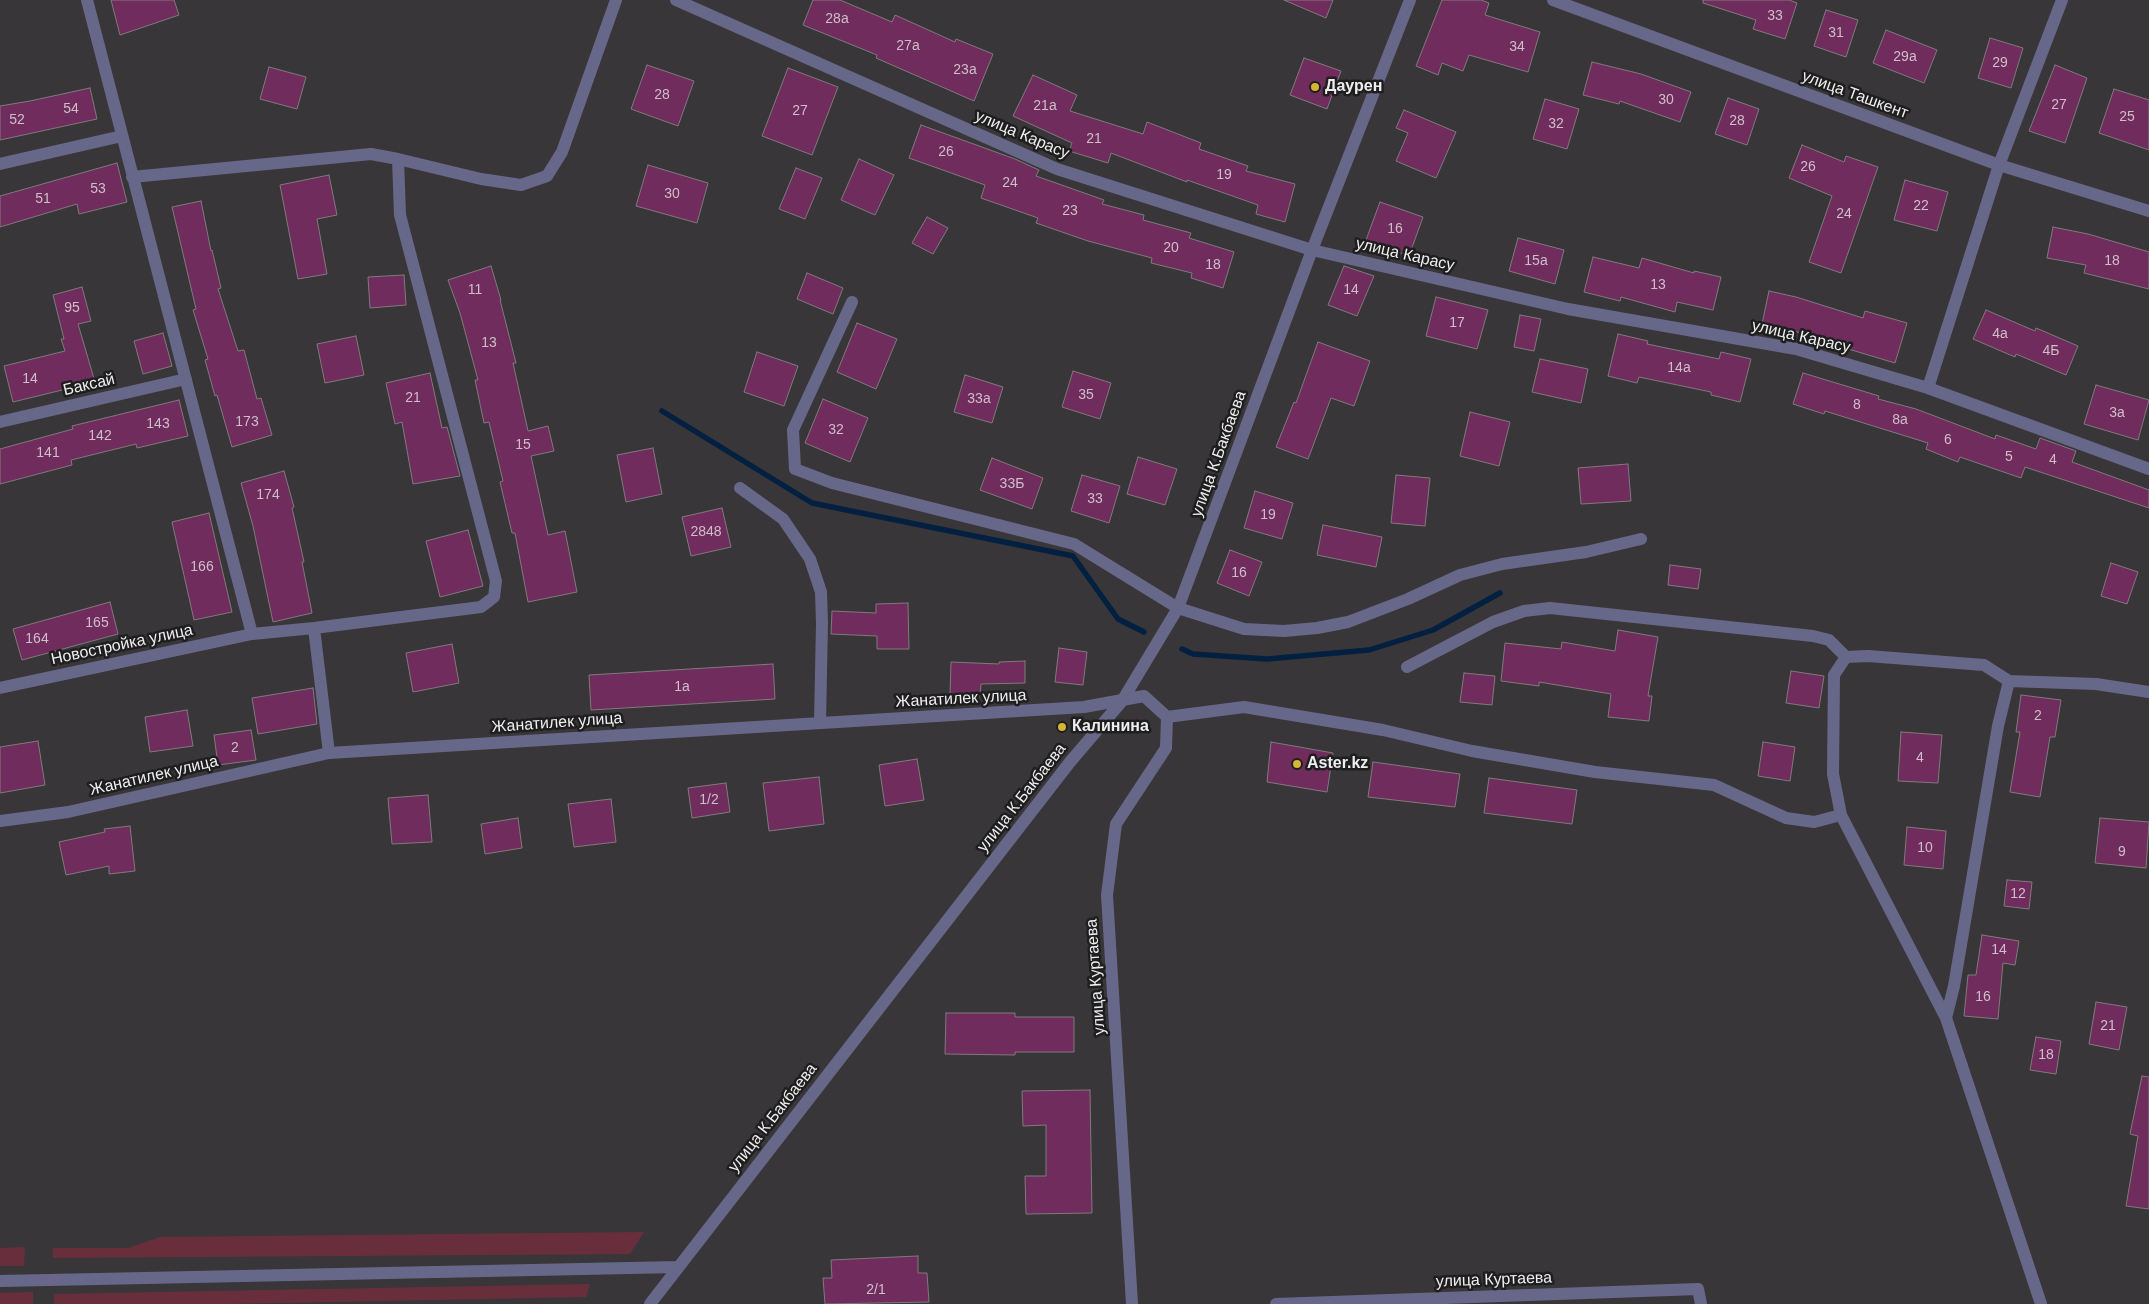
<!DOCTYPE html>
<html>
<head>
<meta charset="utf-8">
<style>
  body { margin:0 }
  canvas { display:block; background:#383639 }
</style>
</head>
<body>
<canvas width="2149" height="1304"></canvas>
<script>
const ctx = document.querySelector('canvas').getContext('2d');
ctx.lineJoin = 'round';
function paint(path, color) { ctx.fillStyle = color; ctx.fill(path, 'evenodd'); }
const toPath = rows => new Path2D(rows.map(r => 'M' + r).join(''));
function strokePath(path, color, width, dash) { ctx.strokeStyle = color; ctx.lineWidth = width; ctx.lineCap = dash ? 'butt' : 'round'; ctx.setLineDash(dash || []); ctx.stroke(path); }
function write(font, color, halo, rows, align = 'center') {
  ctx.font = font + ' Helvetica,sans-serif'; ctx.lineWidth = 5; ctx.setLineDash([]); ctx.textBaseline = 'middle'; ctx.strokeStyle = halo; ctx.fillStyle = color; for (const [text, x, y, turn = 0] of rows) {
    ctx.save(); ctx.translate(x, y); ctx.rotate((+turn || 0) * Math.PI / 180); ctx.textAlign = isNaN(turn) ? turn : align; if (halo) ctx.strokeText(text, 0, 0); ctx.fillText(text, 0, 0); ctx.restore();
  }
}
const green = toPath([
  [644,1232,630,1254,53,1258,53,1248,128,1248,160,1237],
  [25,1247,24,1266,0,1266,0,1248],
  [590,1284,586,1297,227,1304,54,1304,54,1294],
  [33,1292,33,1304,0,1304,0,1293]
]);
const stream = toPath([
  [662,411,812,503,1073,556,1118,619,1144,632],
  [1182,649,1193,654,1267,659,1369,650,1433,630,1500,593]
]);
const building = toPath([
  [111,0,174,0,179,15,120,35,111,0],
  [813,0,840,0,892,22,895,15,955,42,956,39,993,54,974,101,876,58,877,55,803,25,813,0],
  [1284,0,1333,0,1326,18,1284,0],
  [1442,0,1481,0,1489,3,1485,15,1540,32,1528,72,1469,55,1463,71,1442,63,1438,75,1416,66,1442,0],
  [1703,0,1789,0,1797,3,1785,39,1753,29,1756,20,1703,3,1703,0],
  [1826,10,1858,20,1846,57,1814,46,1826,10],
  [1886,30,1937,50,1924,83,1873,63,1886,30],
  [1990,38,2023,48,2011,88,1978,78,1990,38],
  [1304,58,1341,71,1327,109,1290,95,1304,58],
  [1592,62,1641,74,1691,92,1680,122,1620,101,1619,104,1583,95,1592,62],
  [647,65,694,81,678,126,631,109,647,65],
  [2055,65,2087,78,2065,143,2029,131,2055,65],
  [269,67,306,77,297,109,260,99,269,67],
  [788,68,838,87,812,155,762,136,788,68],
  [1033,75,1077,95,1070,111,1143,134,1147,122,1201,143,1199,149,1248,166,1246,171,1295,184,1285,222,1256,214,1258,205,1187,180,1187,182,1111,153,1108,163,1069,151,1072,143,1013,116,1033,75],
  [90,88,97,119,0,140,0,106,30,101,90,88],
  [2114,89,2149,100,2149,150,2099,133,2114,89],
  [1728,98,1759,109,1747,145,1715,134,1728,98],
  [1545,99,1579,109,1567,149,1533,139,1545,99],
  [1404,110,1456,132,1436,178,1396,161,1408,133,1396,128,1404,110],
  [921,125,1015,159,1039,170,1036,176,1104,200,1102,204,1144,215,1143,220,1191,233,1189,238,1234,252,1223,288,1191,278,1192,273,1151,263,1152,258,1088,241,1036,223,1038,218,981,198,985,185,909,158,921,125],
  [1802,145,1844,162,1846,156,1878,167,1841,273,1809,262,1832,196,1789,178,1802,145],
  [859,159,894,175,875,215,841,200,859,159],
  [117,163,127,202,79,214,77,204,0,227,0,196,117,163],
  [648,165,708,183,697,223,636,206,648,165],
  [796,168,822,178,805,219,779,209,796,168],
  [329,175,337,215,317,219,327,274,298,279,280,185,329,175],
  [1905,180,1948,192,1937,231,1894,220,1905,180],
  [201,201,211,251,212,250,221,288,218,289,238,351,244,350,257,399,261,398,272,435,232,447,217,395,215,396,205,360,208,359,193,310,196,309,172,207,201,201],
  [1380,202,1423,217,1409,256,1366,240,1380,202],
  [927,217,948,228,933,254,912,243,927,217],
  [2053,227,2088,234,2149,252,2149,289,2084,273,2086,265,2047,258,2053,227],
  [1518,238,1564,250,1555,284,1509,271,1518,238],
  [1593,257,1639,268,1642,258,1694,273,1694,271,1721,277,1713,310,1677,302,1675,312,1621,297,1620,301,1584,292,1593,257],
  [491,266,501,300,500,300,516,363,513,363,528,431,548,426,554,451,531,456,548,535,565,531,577,592,528,602,515,533,512,533,500,482,503,481,489,422,484,423,475,380,478,380,460,313,448,280,491,266],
  [1344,266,1374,276,1357,316,1328,305,1344,266],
  [807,273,843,288,833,314,797,299,807,273],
  [404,275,406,305,370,308,368,277,404,275],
  [82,287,91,321,78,324,95,382,13,402,4,366,65,351,61,339,64,339,53,295,82,287],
  [1769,291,1796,297,1863,318,1865,311,1907,323,1895,363,1805,336,1806,334,1762,324,1769,291],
  [1436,297,1488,310,1477,349,1426,336,1436,297],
  [1986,310,2035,331,2036,328,2078,346,2066,375,2016,354,2015,357,1973,339,1986,310],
  [1520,315,1541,319,1534,351,1514,347,1520,315],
  [857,323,897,339,876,389,837,372,857,323],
  [163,333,172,366,143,374,134,341,163,333],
  [1618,334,1648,341,1647,344,1719,359,1721,352,1751,359,1740,402,1711,395,1711,392,1639,377,1637,383,1608,376,1618,334],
  [356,336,364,375,325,383,317,344,356,336],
  [1318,342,1370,361,1354,406,1331,398,1308,459,1276,447,1294,402,1296,403,1318,342],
  [757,352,798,366,784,406,744,392,757,352],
  [1540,359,1588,369,1581,403,1532,392,1540,359],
  [1073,371,1111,383,1100,419,1062,407,1073,371],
  [430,373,442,428,447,427,460,476,413,484,402,422,395,424,386,383,430,373],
  [1803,373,1879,396,1878,399,1916,409,1995,439,1996,435,2036,449,2040,438,2076,451,2072,462,2149,490,2149,508,2025,467,2021,478,1960,457,1958,462,1926,449,1928,443,1825,411,1824,414,1793,404,1803,373],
  [965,375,1003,387,992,423,954,412,965,375],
  [2096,385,2149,400,2138,440,2084,424,2096,385],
  [823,399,868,418,850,462,805,443,823,399],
  [179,400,188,436,137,448,136,444,71,460,72,465,0,484,0,449,73,429,72,426,179,400],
  [1470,412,1510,422,1499,466,1460,456,1470,412],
  [653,448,662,494,626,502,617,455,653,448],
  [1138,457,1177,469,1165,505,1127,494,1138,457],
  [992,458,1043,478,1032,509,980,490,992,458],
  [1628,464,1631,501,1581,504,1578,468,1628,464],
  [284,471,294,507,292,508,304,562,302,562,312,613,273,622,253,526,241,483,284,471],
  [1082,475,1120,486,1109,523,1071,511,1082,475],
  [1396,475,1430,478,1425,526,1391,523,1396,475],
  [1255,491,1293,503,1282,539,1244,528,1255,491],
  [722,508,731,547,691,556,682,517,722,508],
  [209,513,232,612,194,620,172,522,209,513],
  [1323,525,1382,537,1376,567,1317,555,1323,525],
  [468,530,483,586,440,597,426,541,468,530],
  [1230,550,1262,562,1249,596,1217,583,1230,550],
  [2111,563,2138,572,2127,604,2101,596,2111,563],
  [1670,565,1701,569,1698,589,1668,585,1670,565],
  [110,602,118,634,22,660,13,629,110,602],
  [908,603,909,649,877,649,877,636,831,634,832,611,876,613,876,604,908,603],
  [1618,630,1658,637,1648,696,1652,696,1649,721,1608,717,1611,694,1539,682,1539,686,1501,681,1505,643,1561,649,1562,642,1615,651,1618,630],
  [452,644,459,683,413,692,406,653,452,644],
  [1059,648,1087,652,1083,685,1055,682,1059,648],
  [1025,661,1025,683,981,684,980,696,950,695,951,662,999,664,999,662,1025,661],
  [773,664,775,699,591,710,589,675,773,664],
  [1791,671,1824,676,1819,708,1786,703,1791,671],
  [1464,673,1495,676,1492,705,1460,702,1464,673],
  [313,688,317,724,258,734,252,698,313,688],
  [2021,695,2061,700,2055,737,2050,737,2040,797,2010,792,2020,732,2016,732,2021,695],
  [187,710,193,746,150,752,145,717,187,710],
  [251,730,256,760,218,765,214,735,251,730],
  [1901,732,1942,735,1938,783,1898,781,1901,732],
  [38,741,45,785,0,793,0,747,38,741],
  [1271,742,1333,753,1327,792,1267,782,1271,742],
  [1763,742,1795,747,1790,781,1758,776,1763,742],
  [917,759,924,800,885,806,879,765,917,759],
  [1373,762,1460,774,1455,807,1368,797,1373,762],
  [819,777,824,824,769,831,763,783,819,777],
  [1489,778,1577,790,1572,824,1484,813,1489,778],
  [726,783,730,812,692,818,688,788,726,783],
  [428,795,432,842,392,844,388,798,428,795],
  [611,799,616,842,574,847,568,804,611,799],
  [518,818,522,848,485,854,481,824,518,818],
  [2100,818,2149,822,2146,868,2095,863,2100,818],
  [130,826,135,871,109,874,109,866,66,875,59,842,105,832,104,829,130,826],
  [1907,827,1946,831,1943,869,1904,865,1907,827],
  [2007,880,2032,882,2029,909,2004,906,2007,880],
  [1982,935,2019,941,2015,965,2003,963,1998,1019,1964,1016,1968,975,1976,975,1982,935],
  [2096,1002,2127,1007,2119,1050,2089,1044,2096,1002],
  [946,1013,1015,1013,1015,1017,1074,1017,1074,1052,1015,1052,1015,1055,945,1054,946,1013],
  [2036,1037,2061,1041,2056,1074,2030,1070,2036,1037],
  [2142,1076,2149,1077,2149,1209,2126,1206,2138,1136,2130,1134,2142,1076],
  [1090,1090,1092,1213,1026,1214,1025,1176,1046,1176,1046,1125,1023,1126,1022,1091,1090,1090],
  [918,1256,918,1273,927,1273,929,1302,825,1304,823,1278,832,1278,831,1260,918,1256]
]);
const minor = toPath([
  [87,0,252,634],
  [676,0,1057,169,1312,250,1568,309,1796,349,1928,388,2149,469],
  [1553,0,1999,165,2149,211],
  [0,164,122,136],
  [132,177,371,154,398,159,481,179,521,185,547,176,562,152,616,0],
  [852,302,793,430,795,469,832,483,1074,544,1178,608,1244,629,1284,631,1317,628,1348,622,1408,599,1460,575,1502,564,1586,552,1641,539],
  [1928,388,1999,165,2062,0],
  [0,422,186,379],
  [740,488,783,519,810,559,821,592,822,623,820,723],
  [314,628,329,753],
  [1407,667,1493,622,1524,611,1550,608,1813,636,1829,640,1846,657],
  [2009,681,1984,665,1868,656,1846,657,1834,675,1833,774,1841,815,1946,1018,2041,1304],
  [0,688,252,634,314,628,481,607,494,597,496,581,400,215,398,159],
  [1167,717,1244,707,1383,730,1472,751,1595,772,1714,785,1786,818,1814,822,1841,815],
  [0,821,68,812,329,753,1084,707,1144,696,1167,717,1166,748,1116,824,1107,895,1132,1304],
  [1946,1018,1954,986,1998,726,2009,681,2096,684,2149,692],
  [0,1281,678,1267],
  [650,1304,1070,762,1122,701,1178,608,1312,250,1410,0],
  [1276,1304,1698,1289,1701,1304]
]);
const markers = [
  [1315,87,5,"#d5b535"],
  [1062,727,5,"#d5b535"],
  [1297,764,5,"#d5b535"]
];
const numberNames = [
  ["33",1775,16],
  ["28а",837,19],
  ["31",1836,33],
  ["27а",908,46],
  ["34",1517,47],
  ["29а",1905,57],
  ["29",2000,63],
  ["23а",965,70],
  ["28",662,95],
  ["30",1666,100],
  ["27",2059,105],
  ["21а",1045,106],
  ["54",71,109],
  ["27",800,111],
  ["25",2127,117],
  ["52",17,120],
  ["28",1737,121],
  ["32",1556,124],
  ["21",1094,139],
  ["26",946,152],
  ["26",1808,167],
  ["19",1224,175],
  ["24",1010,183],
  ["53",98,189],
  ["30",672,194],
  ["51",43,199],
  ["22",1921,206],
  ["23",1070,211],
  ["24",1844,214],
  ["16",1395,229],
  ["20",1171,248],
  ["15а",1536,261],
  ["18",2112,261],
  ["18",1213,265],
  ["13",1658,285],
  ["11",475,290],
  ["14",1351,290],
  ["95",72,308],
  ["17",1457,323],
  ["4а",2000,334],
  ["13",489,343],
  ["4Б",2051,351],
  ["14а",1679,368],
  ["14",30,379],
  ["35",1086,395],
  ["21",413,398],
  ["33а",979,399],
  ["8",1857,405],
  ["3а",2117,413],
  ["8а",1900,420],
  ["173",247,422],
  ["143",158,424],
  ["32",836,430],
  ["142",100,436],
  ["6",1948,440],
  ["15",523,445],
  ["141",48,453],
  ["5",2009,457],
  ["4",2053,460],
  ["33Б",1012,484],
  ["174",268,495],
  ["33",1095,499],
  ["19",1268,515],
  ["2848",706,532],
  ["166",202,567],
  ["16",1239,573],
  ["165",97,623],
  ["164",37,639],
  ["1а",682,687],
  ["2",2038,716],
  ["2",235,748],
  ["4",1920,758],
  ["1/2",709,800],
  ["10",1925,848],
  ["9",2122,852],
  ["12",2018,894],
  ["14",1999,950],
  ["16",1983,997],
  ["21",2108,1026],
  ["18",2046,1055],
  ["2/1",876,1290]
];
const poiNames = [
  ["Даурен",1325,87],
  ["Калинина",1072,727],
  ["Aster.kz",1307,764]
];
const streetNames = [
  ["улица Ташкент",1855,95,20],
  ["улица Карасу",1022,135,23],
  ["улица Карасу",1405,255,13],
  ["улица Карасу",1801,337,13],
  ["Баксай",89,385,-13],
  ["улица К.Бакбаева",1219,454,-70],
  ["Новостройка улица",122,645,-12],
  ["Жанатилек улица",961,699,-3],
  ["Жанатилек улица",557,723,-4],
  ["Жанатилек улица",154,776,-13],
  ["улица К.Бакбаева",1022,798,-52],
  ["улица Куртаева",1096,977,-94],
  ["улица К.Бакбаева",773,1118,-52],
  ["улица Куртаева",1494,1280,-2]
];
paint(green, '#692e3b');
strokePath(stream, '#042040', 5.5);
paint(building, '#702c5d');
strokePath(building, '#7e7a7c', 1);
strokePath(minor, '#676889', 12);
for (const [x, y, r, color] of markers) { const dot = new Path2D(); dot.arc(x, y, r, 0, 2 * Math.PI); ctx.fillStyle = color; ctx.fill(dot); strokePath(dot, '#1f1e1f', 2); }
write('14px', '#cebdca', null, numberNames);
write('bold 16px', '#eeedef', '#1f1e1f', poiNames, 'left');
write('16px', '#eeedef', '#1f1e1f', streetNames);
</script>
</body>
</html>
